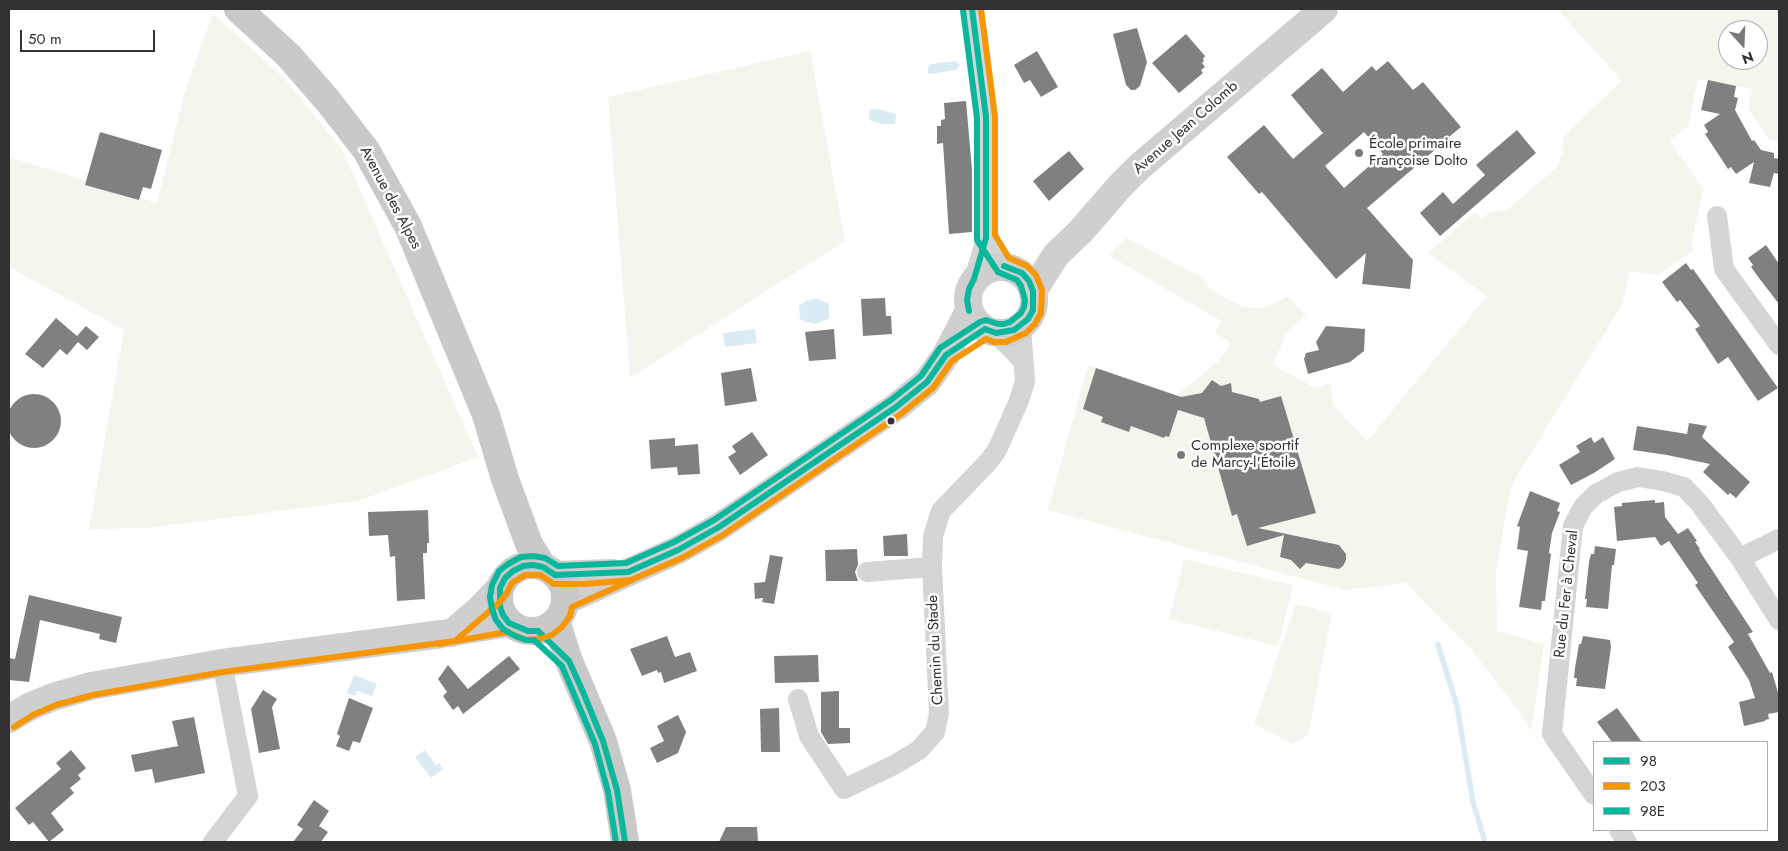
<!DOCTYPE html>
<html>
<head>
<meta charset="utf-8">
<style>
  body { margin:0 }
  #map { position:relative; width:1788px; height:851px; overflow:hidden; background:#fff; font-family:Jost,sans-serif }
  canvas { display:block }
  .frame { position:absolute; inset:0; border:10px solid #313131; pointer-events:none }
  .legend { position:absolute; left:1593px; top:741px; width:175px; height:90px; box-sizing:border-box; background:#fff; border:1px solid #adadad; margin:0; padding:6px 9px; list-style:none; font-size:15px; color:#313131 }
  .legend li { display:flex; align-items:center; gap:10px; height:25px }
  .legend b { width:25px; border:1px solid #adadad }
  .north { position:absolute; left:1718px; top:20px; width:50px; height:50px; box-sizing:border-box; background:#fff; border:1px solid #adadad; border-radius:50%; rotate:160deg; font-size:14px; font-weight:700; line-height:20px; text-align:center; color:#313131 }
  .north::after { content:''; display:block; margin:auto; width:18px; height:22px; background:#797979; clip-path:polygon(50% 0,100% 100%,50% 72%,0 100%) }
  .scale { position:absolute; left:20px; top:30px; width:135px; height:22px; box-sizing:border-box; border:2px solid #313131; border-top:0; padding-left:6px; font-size:15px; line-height:18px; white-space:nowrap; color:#313131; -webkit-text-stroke:4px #fff; paint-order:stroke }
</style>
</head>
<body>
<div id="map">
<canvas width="1788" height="851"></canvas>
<div class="frame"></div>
<ul class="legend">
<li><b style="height:6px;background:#08b79c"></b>98</li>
<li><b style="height:6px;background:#f59602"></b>203</li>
<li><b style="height:6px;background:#08b79c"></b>98E</li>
</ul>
<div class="north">N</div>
<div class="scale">50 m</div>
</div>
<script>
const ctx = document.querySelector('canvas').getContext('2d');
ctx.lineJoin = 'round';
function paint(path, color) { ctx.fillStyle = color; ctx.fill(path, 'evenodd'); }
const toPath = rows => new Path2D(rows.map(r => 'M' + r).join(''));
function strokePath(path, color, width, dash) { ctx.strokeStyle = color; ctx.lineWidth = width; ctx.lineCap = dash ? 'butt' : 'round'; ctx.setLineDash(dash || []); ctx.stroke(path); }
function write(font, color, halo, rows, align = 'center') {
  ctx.font = font + ' Jost,sans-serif'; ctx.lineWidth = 5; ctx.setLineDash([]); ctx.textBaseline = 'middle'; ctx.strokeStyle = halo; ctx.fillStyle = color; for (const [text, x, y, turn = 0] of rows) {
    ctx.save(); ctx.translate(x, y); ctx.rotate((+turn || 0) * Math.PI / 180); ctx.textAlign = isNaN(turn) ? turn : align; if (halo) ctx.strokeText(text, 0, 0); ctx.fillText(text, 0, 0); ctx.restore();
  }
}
const green = toPath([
  [1557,9,1779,9,1779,141,1769,139,1748,109,1752,89,1698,79,1688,126,1670,141,1703,189,1691,245,1694,250,1658,275,1630,271,1623,303,1511,486,1496,571,1497,631,1544,644,1531,731,1519,711,1470,648,1406,583,1345,590,1048,510,1088,365,1177,395,1217,362,1231,343,1215,332,1221,321,1108,255,1127,238,1199,276,1213,291,1243,307,1263,308,1288,297,1306,315,1285,336,1273,365,1315,388,1331,383,1333,405,1367,441,1487,296,1428,253,1475,212,1481,219,1489,213,1508,209,1556,168,1562,155,1564,135,1622,81],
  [1728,30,1758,30,1758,60,1728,60],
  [213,14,284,78,342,149,478,457,358,501,146,528,89,529,124,330,11,268,9,272,9,157,157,203,185,91],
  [810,51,845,241,630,378,608,97],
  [1184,559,1293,585,1278,646,1169,619],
  [1296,604,1332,613,1308,735,1293,744,1254,724]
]);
const water = toPath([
  [956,61,960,65,956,70,930,74,928,73,928,67,931,64],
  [879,109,896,114,895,124,882,124,869,120,870,110],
  [812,299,818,299,829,304,829,318,816,324,806,322,800,319,799,306,806,301],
  [755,329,757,343,725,347,723,333],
  [354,675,377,684,372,696,357,691,355,696,347,693],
  [425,750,436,765,439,763,443,769,431,778,415,757]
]);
const stream = toPath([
  [1438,645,1457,706,1473,802,1485,842]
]);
const building = toPath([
  [1137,28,1147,62,1140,86,1135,90,1131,90,1126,85,1113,34],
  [1186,34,1205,56,1203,59,1204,61,1202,63,1205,67,1201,70,1203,73,1179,93,1152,63],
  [1037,51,1058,87,1041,97,1030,80,1024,83,1014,65],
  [1388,61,1413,90,1423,82,1461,127,1443,142,1443,147,1436,149,1367,208,1413,260,1410,289,1362,284,1366,253,1336,279,1262,192,1259,194,1227,157,1264,125,1293,159,1323,133,1291,95,1322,68,1343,92,1372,66,1376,71],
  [1364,132,1383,154,1344,188,1325,166],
  [1708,80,1736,86,1734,97,1738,98,1735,110,1752,141,1754,140,1761,150,1774,153,1774,158,1779,159,1779,174,1774,173,1770,187,1749,183,1754,162,1736,174,1731,167,1728,169,1705,134,1708,132,1704,125,1720,114,1701,110],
  [966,101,972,170,972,232,949,234,943,143,937,144,937,126,941,126,941,120,945,119,944,103],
  [1517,130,1536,153,1440,236,1420,213,1443,192,1453,204,1485,175,1476,165],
  [100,132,162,150,151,189,143,187,139,200,85,185],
  [1069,151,1084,169,1049,201,1033,181],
  [1766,245,1779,264,1779,304,1759,278,1751,267,1753,265,1748,258],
  [1686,263,1691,270,1693,269,1778,388,1758,401,1728,357,1718,364,1695,329,1700,326,1680,300,1677,302,1662,282],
  [885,298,886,316,891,316,892,334,863,336,861,299],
  [56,318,77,336,86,326,99,337,87,350,78,342,67,355,60,349,43,368,25,354],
  [1326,326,1365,329,1364,351,1350,362,1308,374,1304,359,1306,353,1319,350,1316,342],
  [834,329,836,359,809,361,805,332],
  [751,368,757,401,725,406,721,373],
  [1096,368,1181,397,1202,393,1212,380,1221,386,1231,383,1232,392,1259,399,1260,402,1281,396,1316,513,1258,528,1339,545,1346,554,1346,560,1343,566,1339,569,1306,563,1300,569,1291,560,1280,557,1284,535,1247,546,1237,514,1232,516,1204,418,1178,410,1169,437,1165,436,1164,438,1131,426,1129,432,1101,422,1103,417,1083,409],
  '7 421a27 27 0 1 1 54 0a27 27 0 1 1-54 0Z',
  [1689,423,1707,426,1702,437,1750,482,1736,498,1730,493,1728,495,1703,472,1710,464,1667,455,1633,450,1637,426,1687,434],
  [752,432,768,455,740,475,728,457,736,452,732,446],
  [1591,437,1594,443,1603,437,1615,459,1594,473,1571,485,1559,465,1580,452,1576,446],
  [675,438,675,446,698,444,700,474,678,475,677,467,651,469,649,440],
  [1530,491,1560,503,1557,511,1560,512,1552,533,1549,553,1551,554,1546,592,1545,601,1542,601,1541,610,1519,607,1528,551,1517,549,1520,527,1517,526],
  [1655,500,1655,503,1664,502,1665,517,1678,534,1688,528,1697,541,1695,542,1700,549,1699,550,1753,632,1748,634,1770,673,1772,672,1779,696,1779,712,1768,714,1769,719,1765,720,1765,721,1744,726,1739,702,1755,698,1749,680,1728,647,1734,642,1695,585,1698,583,1669,541,1661,546,1655,537,1617,541,1614,507,1622,506,1622,503],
  [428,510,429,543,427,543,427,553,423,553,425,599,397,601,395,556,390,557,388,535,369,536,368,512],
  [907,534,908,556,884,556,883,536],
  [1595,546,1616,549,1614,565,1612,565,1608,609,1586,607,1587,599,1585,599,1589,562,1591,554,1594,554],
  [857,549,858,565,855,572,858,581,826,581,825,550],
  [770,555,783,557,774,604,762,602,763,598,755,599,754,583,765,582],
  [29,595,122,617,116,643,99,639,100,634,40,620,29,682,9,680,9,658,15,659],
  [667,636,675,657,690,652,697,671,664,683,661,672,658,673,657,670,642,676,630,649],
  [1583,636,1610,640,1611,647,1605,689,1576,686,1577,678,1574,678,1575,668,1579,644,1581,644],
  [818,655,819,682,775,683,774,656],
  [509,656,520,669,463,714,458,706,453,710,443,696,447,692,438,679,448,665,468,689],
  [263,690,277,699,272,707,280,749,259,753,251,709],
  [839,691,839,728,850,728,850,743,828,744,821,732,821,692],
  [349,698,373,708,360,743,353,741,349,751,336,746,340,736,337,734],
  [779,708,780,752,761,752,760,709],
  [1617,708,1642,742,1612,742,1597,722],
  [678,715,686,732,678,753,657,763,650,748,664,741,657,726],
  [194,717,205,773,155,783,152,769,135,772,131,755,178,746,172,721],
  [71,750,86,768,78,775,81,779,70,788,74,793,51,813,64,830,49,842,33,822,29,825,15,808,61,769,56,763],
  [314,800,329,811,319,826,328,832,321,842,293,842,303,829,297,825],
  [726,827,757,827,758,842,719,842]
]);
const street = toPath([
  [972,9,986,117,986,238,974,279],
  [1717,216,1724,269,1779,345],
  [986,238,1004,266],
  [996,333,1023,361],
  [1740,558,1779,539],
  [867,572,932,567],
  [798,699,809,736,844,789,894,765,919,750,935,732,939,713,932,567,933,536,941,511,989,461,997,450,1018,403,1025,382,1021,326],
  [1594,795,1552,734,1573,526,1583,507,1596,494,1618,482,1638,477,1663,481,1684,487,1700,504,1740,558,1779,620],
  [1619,830,1627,842],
  [213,842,248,796,222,663]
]);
const secondary = toPath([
  '968 300a33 33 0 1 1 66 0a33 33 0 1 1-66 0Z',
  [1033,291,1056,255,1081,231,1120,186,1139,167,1324,9],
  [555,575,612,573],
  [565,601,678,550,719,527,896,407,927,382,946,355,969,311],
  [452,633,481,608,500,588],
  [9,719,29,707,53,697,91,686,222,663,442,634,509,623]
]);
const primary = toPath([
  [238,9,289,56,328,101,366,150,408,226,486,415,505,479,529,544,543,567],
  '499 598a33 33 0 1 1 66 0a33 33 0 1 1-66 0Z',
  [556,621,569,661,603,741,617,790,625,842]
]);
const bus1 = toPath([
  [969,311,967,300,969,289,974,279,986,238,986,117,972,9],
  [985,329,996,333,1014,330,1028,319,1033,310,1033,291,1029,281,1022,273,1004,266],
  [555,575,628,572,678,550,719,527,896,407,927,382,946,355,985,329],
  [538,631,569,661,583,692,603,741,617,790,625,842],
  [538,631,528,631,509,623,503,615,500,607,500,588,505,578,513,571,523,566,533,565,543,567,555,575]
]);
const bus2 = toPath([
  [439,644,507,632,526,640,540,639,552,635,562,627,570,616,572,607,632,580],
  [14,727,33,715,56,705,93,695,223,672,455,641,498,604,507,593,512,583,525,575,540,575,554,584,585,584,631,580,682,558,723,535,901,414,933,388,952,361,986,339,994,342,1006,342,1026,333,1035,324,1041,313,1042,290,1036,275,1027,266,1009,258,995,235,995,117,981,9]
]);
const bus3 = toPath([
  [616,842,608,792,595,744,562,666,534,640,526,640,515,636,503,629,496,620,492,609,490,597,492,585,499,571,508,564,521,557,533,556,545,558,558,566,626,563,674,542,714,520,891,400,921,376,940,348,980,322,986,320,998,324,1004,324,1010,322,1021,313,1024,307,1025,300,1021,286,1017,280,998,272,977,240,977,118,963,10]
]);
const markers = [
  [1359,153,5,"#797979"],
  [891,421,4.5,"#313131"],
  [1181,455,5,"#797979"]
];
const streetNames = [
  ["Avenue Jean Colomb",1186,128,-41],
  ["Avenue des Alpes",390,198,62],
  ["Rue du Fer à Cheval",1567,594,-84],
  ["Chemin du Stade",936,650,-93]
];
const poiNames = [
  ["École primaire",1369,144],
  ["Françoise Dolto",1369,161],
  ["Complexe sportif",1191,446],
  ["de Marcy-l'Étoile",1191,463]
];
paint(green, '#f2f6ed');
paint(water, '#daebf4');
strokePath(stream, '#daebf4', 5.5);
paint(building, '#808080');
strokePath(street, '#d5d5d5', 20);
strokePath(secondary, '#cfcfcf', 28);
strokePath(primary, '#c9c9c9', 28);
strokePath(bus1, '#08b79c', 6);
strokePath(bus2, '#f59602', 6);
strokePath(bus3, '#08b79c', 6);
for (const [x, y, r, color] of markers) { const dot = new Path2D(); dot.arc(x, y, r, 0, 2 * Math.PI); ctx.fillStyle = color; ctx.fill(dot); strokePath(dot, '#fff', 2); }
write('15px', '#313131', '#fff', streetNames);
write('15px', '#313131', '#fff', poiNames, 'left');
</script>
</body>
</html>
